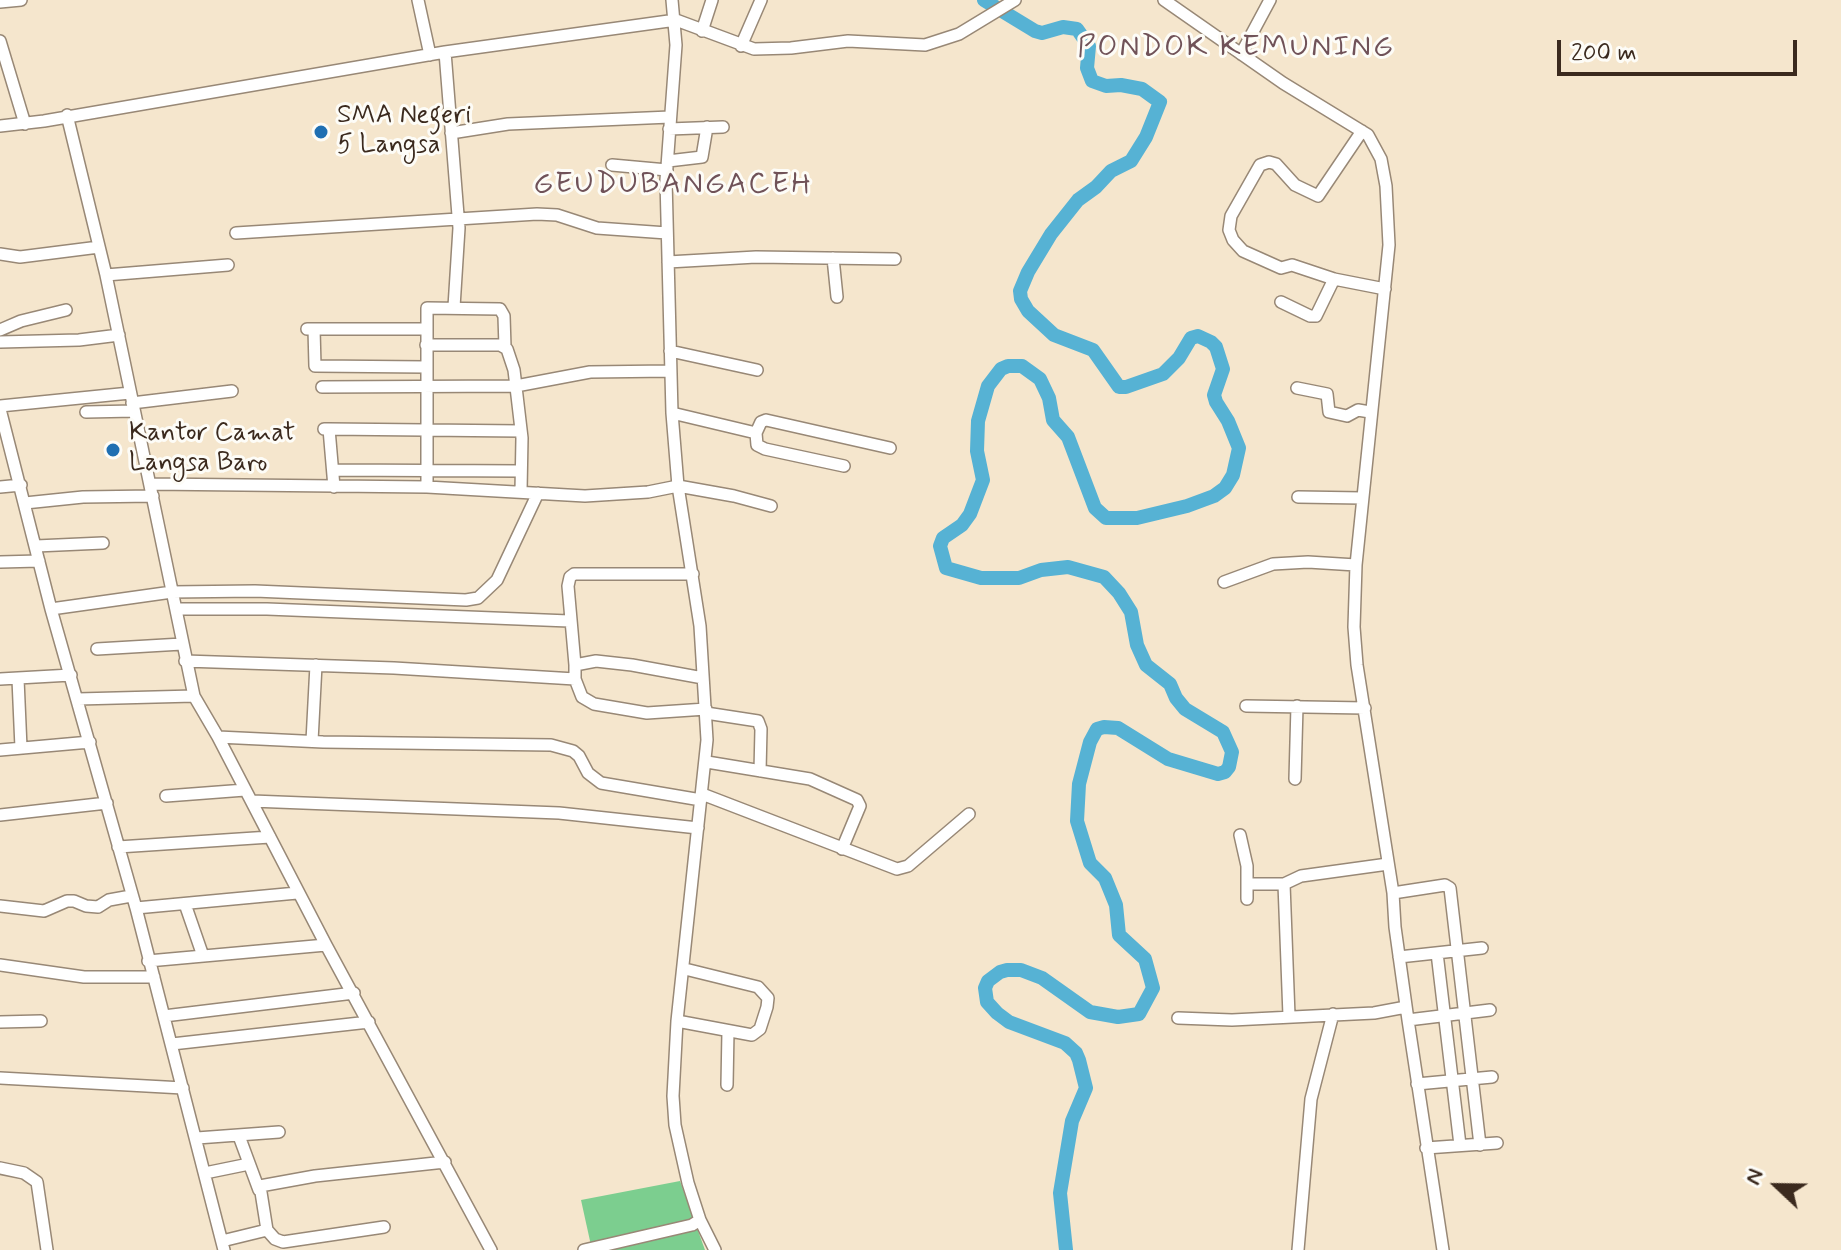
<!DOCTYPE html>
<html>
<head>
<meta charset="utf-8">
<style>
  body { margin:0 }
  #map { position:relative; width:1841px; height:1250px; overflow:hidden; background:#f5e6cd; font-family:Mynerve,sans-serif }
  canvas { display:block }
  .north { position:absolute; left:1737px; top:1146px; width:80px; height:80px; -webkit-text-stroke:6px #fdfcf7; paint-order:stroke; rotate:292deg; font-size:22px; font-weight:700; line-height:32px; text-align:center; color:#3b2a1e }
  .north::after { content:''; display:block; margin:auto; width:28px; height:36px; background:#3b2a1e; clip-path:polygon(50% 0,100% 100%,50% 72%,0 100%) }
  .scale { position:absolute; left:1557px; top:40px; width:240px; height:36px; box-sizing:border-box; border:4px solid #3b2a1e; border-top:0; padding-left:10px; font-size:24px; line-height:28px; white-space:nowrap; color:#3b2a1e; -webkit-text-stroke:6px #fdfcf7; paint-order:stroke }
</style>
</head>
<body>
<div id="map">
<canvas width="1841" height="1250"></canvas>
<div class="north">N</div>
<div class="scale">200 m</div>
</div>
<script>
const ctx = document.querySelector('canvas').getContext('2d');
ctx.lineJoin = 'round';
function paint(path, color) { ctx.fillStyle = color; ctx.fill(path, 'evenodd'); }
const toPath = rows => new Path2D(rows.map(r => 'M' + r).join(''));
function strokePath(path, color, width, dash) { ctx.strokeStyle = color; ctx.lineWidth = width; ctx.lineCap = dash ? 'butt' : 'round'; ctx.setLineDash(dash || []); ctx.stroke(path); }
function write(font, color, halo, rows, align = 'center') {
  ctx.font = font + ' Mynerve,sans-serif'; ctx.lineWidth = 6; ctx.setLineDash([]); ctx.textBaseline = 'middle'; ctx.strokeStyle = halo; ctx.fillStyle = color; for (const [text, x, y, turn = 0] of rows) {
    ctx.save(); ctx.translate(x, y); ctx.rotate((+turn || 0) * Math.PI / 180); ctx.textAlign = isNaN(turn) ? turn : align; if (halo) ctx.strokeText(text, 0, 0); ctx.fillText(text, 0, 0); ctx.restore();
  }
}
const green = toPath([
  [680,1181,705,1250,592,1250,581,1200]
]);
const river = toPath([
  [984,0,1035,31,1042,33,1063,27,1077,29,1089,46,1087,68,1092,81,1106,86,1121,85,1142,89,1160,102,1146,137,1131,161,1111,171,1096,187,1078,200,1051,234,1028,272,1020,291,1021,299,1028,311,1054,335,1093,350,1119,387,1126,387,1163,374,1179,358,1191,338,1198,336,1211,342,1216,347,1223,369,1214,395,1216,402,1228,421,1239,448,1233,475,1225,488,1214,496,1187,506,1137,518,1106,518,1095,508,1068,437,1053,420,1049,398,1040,379,1022,366,1008,366,1001,369,988,386,978,421,977,451,983,480,970,514,962,525,943,538,940,546,946,568,981,578,1019,578,1041,570,1068,567,1104,577,1119,593,1131,612,1137,645,1146,665,1170,684,1176,698,1185,709,1223,732,1232,752,1229,767,1225,772,1218,774,1168,759,1118,728,1104,727,1097,729,1090,742,1079,784,1077,821,1090,863,1105,878,1116,905,1119,935,1145,959,1153,988,1139,1014,1118,1017,1090,1012,1042,978,1021,970,1007,970,1000,972,988,981,985,988,987,1002,997,1013,1009,1022,1065,1043,1076,1053,1079,1060,1086,1088,1072,1121,1060,1193,1066,1250]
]);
const minor = toPath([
  [418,0,430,55],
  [672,0,676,45,666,180,672,413,678,486,700,626,707,740,677,1021,673,1096,675,1125,688,1183,700,1220,715,1250],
  [1164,0,1283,83,1368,135,1381,159,1386,186,1389,245,1356,565,1354,627,1357,665,1393,893,1395,927,1408,1020,1443,1250],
  [0,2,21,0],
  [702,31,712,0],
  [0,41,25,124],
  [741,46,761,0],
  [445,52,459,228,454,307],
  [1241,54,1270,0],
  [67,115,106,275,194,696,218,737,326,945,491,1250],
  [0,126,44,121,445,52,676,20,754,49,791,48,848,41,925,45,959,34,1015,0],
  [669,129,723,127],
  [1362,131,1318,196,1295,185,1276,164,1269,162,1260,165,1231,216,1229,230,1233,240,1243,251,1281,268,1292,265,1334,279,1385,289],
  [451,133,508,124,670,117],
  [668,161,702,157,707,127],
  [612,165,667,170],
  [236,233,537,214,557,215,597,228,667,233],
  [0,254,20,257,99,247],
  [833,258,837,297],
  [668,262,756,257,895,259],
  [106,275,228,265],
  [1281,302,1310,316,1316,316,1334,279],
  [307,329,426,329],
  [314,329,315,366,426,367],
  [0,330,21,321,66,310],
  [0,342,79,340,119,335],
  [426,345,500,345,507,349,514,370,522,438,521,491],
  [670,351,757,370],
  [322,387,516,386,590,372,670,371],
  [1297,388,1327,394,1329,412,1347,416,1358,410,1370,412],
  [132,403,232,391],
  [0,406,130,393],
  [0,409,51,609,136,908,224,1250],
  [86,412,134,411],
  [672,413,756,433],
  [324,429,329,429,334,487],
  [329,429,521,431],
  [844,466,765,449,757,445,756,433,761,422,766,420,890,448],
  [333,470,521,471],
  [151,484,427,487,585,496,648,492,678,486,734,496,771,506],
  [0,487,21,485],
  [427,487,427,308,500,309,504,316,505,347],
  [1298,497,1362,498],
  [25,503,83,497,153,496],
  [36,546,103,543],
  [0,562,39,561],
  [1224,582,1273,564,1308,562,1356,565],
  [51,609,172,592,255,591,466,600,478,598,497,580,538,493],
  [176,609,267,609,569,621],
  [97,649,182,644],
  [185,661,394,668,575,679,575,665,596,661,632,665,703,678],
  [575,665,568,586,570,577,574,574,693,574],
  [0,679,71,675],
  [18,679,21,748],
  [575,679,582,697,594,704,647,713,706,709],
  [78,699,194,696],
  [1246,706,1365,708],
  [706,713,758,721,761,729,760,771],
  [218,737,323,742,551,745,573,751,579,756,588,773,601,783,701,800],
  [312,741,316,665],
  [0,750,90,742],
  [707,762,810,779,857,800,860,806,842,849],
  [1295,779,1297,706],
  [702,794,897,869,908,866,969,814],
  [166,796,245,790],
  [252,801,559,813,698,828],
  [0,815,107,803],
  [1240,835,1247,866,1247,899],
  [118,847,270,837],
  [1248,884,1284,884,1301,876,1388,864],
  [1284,884,1289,1016],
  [1393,893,1445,885,1450,888,1480,1145],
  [185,904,203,956],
  [0,906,44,911,67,901,74,901,86,906,98,907,109,900,131,896],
  [136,908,297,893],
  [1437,953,1460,1145],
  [1399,957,1482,948],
  [148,961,326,945],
  [0,965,84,977,154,977],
  [164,1016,354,993],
  [1178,1018,1232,1020,1374,1013,1406,1007],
  [1408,1020,1490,1010],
  [677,1021,752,1035,760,1029,767,1007,768,998,758,987,685,969],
  [0,1022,41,1021],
  [172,1044,369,1022],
  [0,1078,183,1088],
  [1417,1084,1492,1077],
  [727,1085,728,1031],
  [239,1136,259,1190],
  [197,1138,279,1132],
  [1426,1148,1497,1143],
  [0,1168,24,1173,37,1182,47,1250],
  [205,1173,249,1164],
  [384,1227,283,1242,275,1239,267,1230,260,1186,315,1176,445,1162],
  [222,1241,267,1230],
  [584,1250,692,1225,700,1220],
  [1298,1250,1311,1099,1333,1014]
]);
const markers = [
  [321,132,8,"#1f6fb2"],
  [113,450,8,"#1f6fb2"]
];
const poiNames = [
  ["SMA Negeri",337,117],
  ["5 Langsa",337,147],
  ["Kantor Camat",129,435],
  ["Langsa Baro",129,465]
];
const quarterNames = [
  ["PONDOK KEMUNING",1236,49],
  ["GEUDUBANGACEH",673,186]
];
paint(green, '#7cce8f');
strokePath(river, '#56b2d4', 14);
strokePath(minor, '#988876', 14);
strokePath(minor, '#fff', 11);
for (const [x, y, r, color] of markers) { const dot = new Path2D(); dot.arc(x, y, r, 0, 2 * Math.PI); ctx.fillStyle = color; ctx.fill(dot); strokePath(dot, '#fdfcf7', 3); }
write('26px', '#3b2a1e', '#fdfcf7', poiNames, 'left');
ctx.letterSpacing = '2px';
write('30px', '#705258', '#fdfcf7', quarterNames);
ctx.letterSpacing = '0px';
</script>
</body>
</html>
